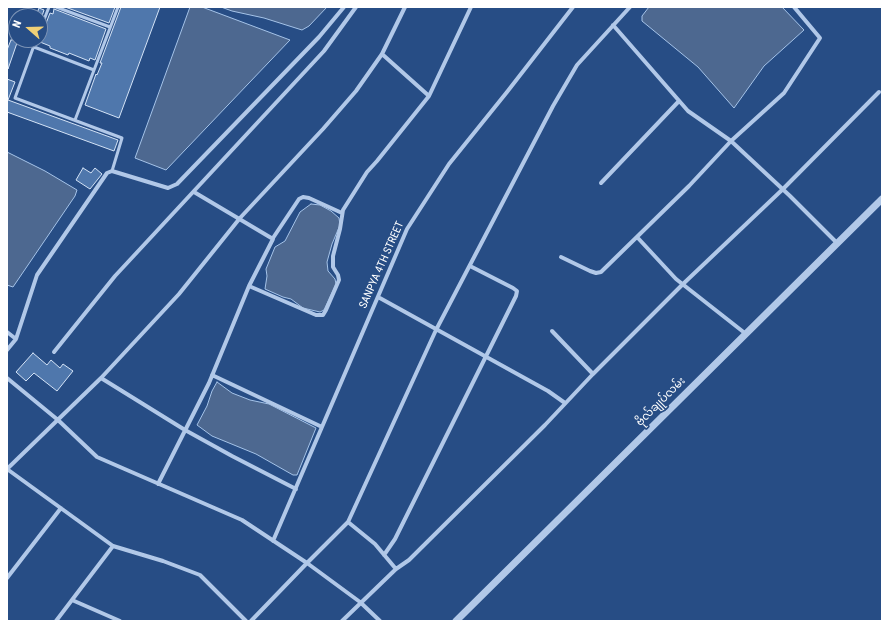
<!DOCTYPE html>
<html>
<head>
<meta charset="utf-8">
<style>
  body { margin:0 }
  #map { position:relative; width:889px; height:628px; overflow:hidden; background:#274d85; font-family:"Roboto Condensed",sans-serif }
  canvas { display:block }
  .frame { position:absolute; inset:0; border:8px solid #fff; pointer-events:none }
  .north { position:absolute; left:8px; top:8px; width:40px; height:40px; box-sizing:border-box; background:#274d85; border:1px solid #7d94b6; border-radius:50%; rotate:290deg; font-size:11px; font-weight:700; line-height:16px; text-align:center; color:#fff }
  .north::after { content:''; display:block; margin:auto; width:14px; height:18px; background:#f0d076; clip-path:polygon(50% 0,100% 100%,50% 72%,0 100%) }
</style>
</head>
<body>
<div id="map">
<canvas width="889" height="628"></canvas>
<div class="frame"></div>
<div class="north">N</div>
</div>
<script>
const ctx = document.querySelector('canvas').getContext('2d');
ctx.lineJoin = 'round';
function paint(path, color) { ctx.fillStyle = color; ctx.fill(path, 'evenodd'); }
const toPath = rows => new Path2D(rows.map(r => 'M' + r).join(''));
function strokePath(path, color, width, dash) { ctx.strokeStyle = color; ctx.lineWidth = width; ctx.lineCap = dash ? 'butt' : 'round'; ctx.setLineDash(dash || []); ctx.stroke(path); }
function write(font, color, halo, rows, align = 'center') {
  ctx.font = font + ' "Roboto Condensed","Noto Sans Myanmar",sans-serif'; ctx.lineWidth = 3.5; ctx.setLineDash([]); ctx.textBaseline = 'middle'; ctx.strokeStyle = halo; ctx.fillStyle = color; for (const [text, x, y, turn = 0] of rows) {
    ctx.save(); ctx.translate(x, y); ctx.rotate((+turn || 0) * Math.PI / 180); ctx.textAlign = isNaN(turn) ? turn : align; if (halo) ctx.strokeText(text, 0, 0); ctx.fillText(text, 0, 0); ctx.restore();
  }
}
const water = toPath([
  [190,7,202,7,290,40,166,170,135,158,190,7],
  [221,7,327,7,309,26,302,30,264,18,232,11,221,7],
  [649,7,782,7,804,30,764,66,734,108,698,67,642,21,642,16,649,7],
  [7,152,45,171,77,190,75,196,13,287,7,285,7,152],
  [311,204,320,205,331,211,339,218,340,225,332,244,327,262,328,271,335,279,336,284,324,310,320,312,303,308,291,299,283,297,265,289,267,276,266,269,275,247,285,241,300,212,311,204],
  [217,382,232,393,250,400,269,404,316,428,297,475,293,475,256,454,212,436,197,425,207,406,212,391,217,382]
]);
const building = toPath([
  [65,7,115,7,109,23,65,7],
  [121,7,160,7,119,118,85,105,96,74,97,75,102,63,100,63,121,7],
  [39,8,44,10,40,22,40,16,36,16,39,8],
  [54,9,106,29,95,60,90,58,89,61,69,53,68,55,50,48,50,46,40,42,40,33,43,31,50,13,53,14,54,9],
  [11,40,18,40,8,69,7,50,11,40],
  [7,79,15,82,8,100,118,140,114,151,7,112,7,79],
  [83,168,91,173,95,168,102,174,90,189,76,180,83,168],
  [33,353,47,365,51,360,60,368,63,364,73,371,57,391,34,373,26,381,16,372,33,353]
]);
const service = toPath([
  [56,7,110,27],
  [40,30,49,7],
  [36,40,15,98,122,138,112,171],
  [34,47,94,70],
  [75,120,118,7]
]);
const minor = toPath([
  [613,25,688,111,731,141,784,93,820,38,794,7],
  [382,54,429,96],
  [601,183,679,101],
  [637,237,676,279,746,334],
  [273,238,299,199,303,197,309,198,342,213],
  [561,257,590,271,596,273,601,272,689,186,731,141,790,196,837,243],
  [249,286,316,315,323,315,326,310,339,280,338,275,333,267,333,256,340,229,343,210,367,172,377,161,429,96,471,7],
  [378,297,548,391,565,403],
  [7,332,16,339],
  [7,350,16,339,37,275,107,173,112,171,168,188,177,184,319,37,344,7],
  [54,352,115,276,324,51,356,7],
  [593,374,683,284,783,189,879,92],
  [212,375,322,427],
  [7,378,58,420,97,457,242,520,307,563,360,602,380,621],
  [101,378,185,430,232,456,296,489],
  [7,469,101,378,179,294,240,218,323,129,356,91,382,54,405,7],
  [7,469,113,546,163,561,200,575,246,621],
  [158,484,209,383,249,286,273,239,194,192],
  [348,522,375,544,396,569],
  [273,541,407,229,449,164,507,92,573,7],
  [384,555,395,539,516,296,517,291,513,288,470,266],
  [7,578,61,508],
  [72,600,120,621],
  [56,621,113,546],
  [251,621,307,563,348,522,436,330,553,106,577,65,630,7],
  [342,621,396,569,409,560,545,425,593,374,552,331]
]);
const tertiary = toPath([
  [456,621,882,199]
]);
const streetNames = [
  ["SANPYA 4TH STREET",382,265,-66],
  ["ဗိုလ်ချုပ်လမ်း",661,402,-45]
];
paint(water, '#4d6890');
strokePath(water, '#a5c3e8', 1);
paint(building, '#4f77ac');
strokePath(building, '#d4e3f6', 1);
strokePath(service, '#b1c8e8', 3);
strokePath(minor, '#b1c8e8', 4);
strokePath(tertiary, '#b1c8e8', 7);
write('11px', '#fff', '#274d85', streetNames);
</script>
</body>
</html>
